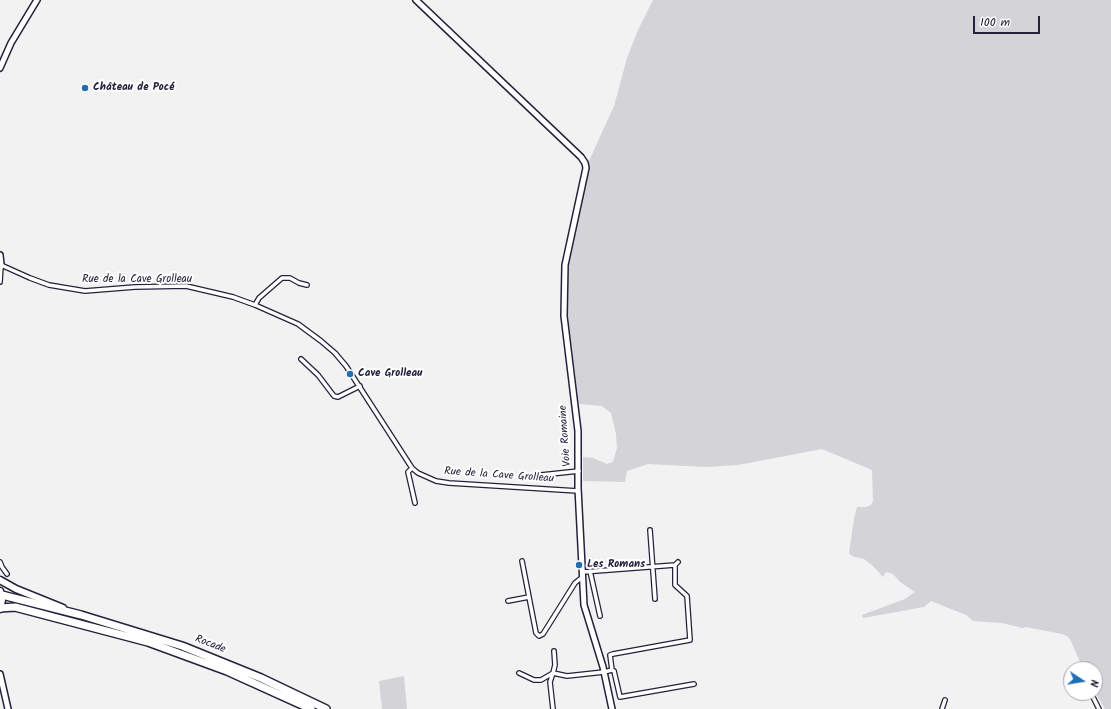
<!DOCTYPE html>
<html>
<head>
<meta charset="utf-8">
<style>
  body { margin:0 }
  #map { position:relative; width:1111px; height:709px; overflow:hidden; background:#f2f2f3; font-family:Kalam,sans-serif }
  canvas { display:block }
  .north { position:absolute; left:1063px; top:661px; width:40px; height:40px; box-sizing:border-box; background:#fff; border:1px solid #a7a7b1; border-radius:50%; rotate:102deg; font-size:11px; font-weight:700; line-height:16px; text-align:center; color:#22223b }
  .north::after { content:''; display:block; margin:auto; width:14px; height:18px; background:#1f6fb2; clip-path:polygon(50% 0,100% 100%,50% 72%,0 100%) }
  .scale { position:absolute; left:973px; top:16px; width:67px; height:18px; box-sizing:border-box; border:2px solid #22223b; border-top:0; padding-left:5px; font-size:12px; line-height:14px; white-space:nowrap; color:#22223b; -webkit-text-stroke:3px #fff; paint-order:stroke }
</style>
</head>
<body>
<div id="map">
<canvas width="1111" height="709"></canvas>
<div class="north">N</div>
<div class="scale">100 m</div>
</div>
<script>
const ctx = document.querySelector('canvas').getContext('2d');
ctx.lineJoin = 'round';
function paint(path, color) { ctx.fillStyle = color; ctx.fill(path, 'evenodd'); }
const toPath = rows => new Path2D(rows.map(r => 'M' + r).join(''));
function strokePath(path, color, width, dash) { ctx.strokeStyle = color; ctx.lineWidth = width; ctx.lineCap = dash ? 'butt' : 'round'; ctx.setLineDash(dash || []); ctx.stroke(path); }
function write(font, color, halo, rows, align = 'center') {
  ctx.font = font + ' Kalam,sans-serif'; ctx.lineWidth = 4; ctx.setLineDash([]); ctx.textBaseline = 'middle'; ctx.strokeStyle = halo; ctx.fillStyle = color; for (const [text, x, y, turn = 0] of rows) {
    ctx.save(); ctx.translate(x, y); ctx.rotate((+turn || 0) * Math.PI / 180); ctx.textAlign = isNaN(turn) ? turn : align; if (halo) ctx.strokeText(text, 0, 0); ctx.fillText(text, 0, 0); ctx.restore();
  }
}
const green = toPath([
  [653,0,1111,0,1111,709,1105,709,1095,692,1095,669,1083,669,1071,641,1067,636,1062,634,1026,627,1022,628,1002,623,973,621,966,615,931,601,924,607,863,618,862,615,905,599,915,592,900,582,893,574,886,572,883,577,874,567,864,559,852,556,849,553,854,519,857,507,866,507,871,505,873,501,872,470,822,449,738,465,706,467,648,464,627,471,625,482,583,481,583,457,593,458,607,464,613,462,617,448,616,434,611,413,602,406,579,404,569,325,566,294,570,249,589,161,614,106,627,58,638,30],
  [404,676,407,709,382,709,379,681]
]);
const street = toPath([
  [0,282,1,265,30,278,49,285,85,291,135,287,186,286,233,297,255,305,298,324,321,341,335,353,346,366,412,468,418,473,436,481,449,483,578,491],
  [255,305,259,298,282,278,290,278,299,283,307,285],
  [301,359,318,375,334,396,338,397,360,386],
  [412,468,408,472,415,503],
  [541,475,579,471],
  [650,530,655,599],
  [522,561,536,633,539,636,543,634,575,583,580,579,583,578],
  [0,562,2,567,7,574],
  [590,571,600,616],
  [583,572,675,565],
  [508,601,529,597],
  [612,670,610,655,613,654,690,640,687,596,675,585,675,565,678,562],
  [519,673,534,680,541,680,553,673,555,665,554,651],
  [1091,693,1099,709],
  [553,709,550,682,553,673,567,676,604,672,612,670,614,671,620,697,694,684],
  [942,709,945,700]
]);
const secondary = toPath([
  [416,0,581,157,585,163,586,168,565,265,564,316,578,431,578,488,584,605,603,667,612,709],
  [0,68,11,43,37,0],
  [0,255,1,265,0,268],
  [0,674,8,709]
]);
const primary = toPath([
  [0,580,16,589,63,608],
  [0,591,2,600,0,609]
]);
const highway = toPath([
  [2,595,81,615,182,646,261,678,326,709],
  [0,608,15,607,148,642,227,671,311,709]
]);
const markers = [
  [85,88,4,"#1f6fb2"],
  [350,374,4,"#1f6fb2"],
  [579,565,4,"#1f6fb2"]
];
const poiNames = [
  ["Château de Pocé",93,88],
  ["Cave Grolleau",358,374],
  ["Les Romans",587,565]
];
const streetNames = [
  ["Rue de la Cave Grolleau",137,280],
  ["Voie Romaine",566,436,-94],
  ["Rue de la Cave Grolleau",499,476,4],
  ["Rocade",210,645,21]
];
paint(green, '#d3d3d8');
strokePath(street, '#22223b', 6);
strokePath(secondary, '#22223b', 8);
strokePath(primary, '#22223b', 9);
strokePath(highway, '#22223b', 10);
strokePath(street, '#fff', 3.5);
strokePath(secondary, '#fff', 5);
strokePath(primary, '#fff', 6);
strokePath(highway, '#fff', 7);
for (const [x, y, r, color] of markers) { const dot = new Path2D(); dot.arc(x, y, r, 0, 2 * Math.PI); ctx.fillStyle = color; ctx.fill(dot); strokePath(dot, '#fff', 1.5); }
write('bold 11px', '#22223b', '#fff', poiNames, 'left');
write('11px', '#22223b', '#fff', streetNames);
</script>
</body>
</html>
